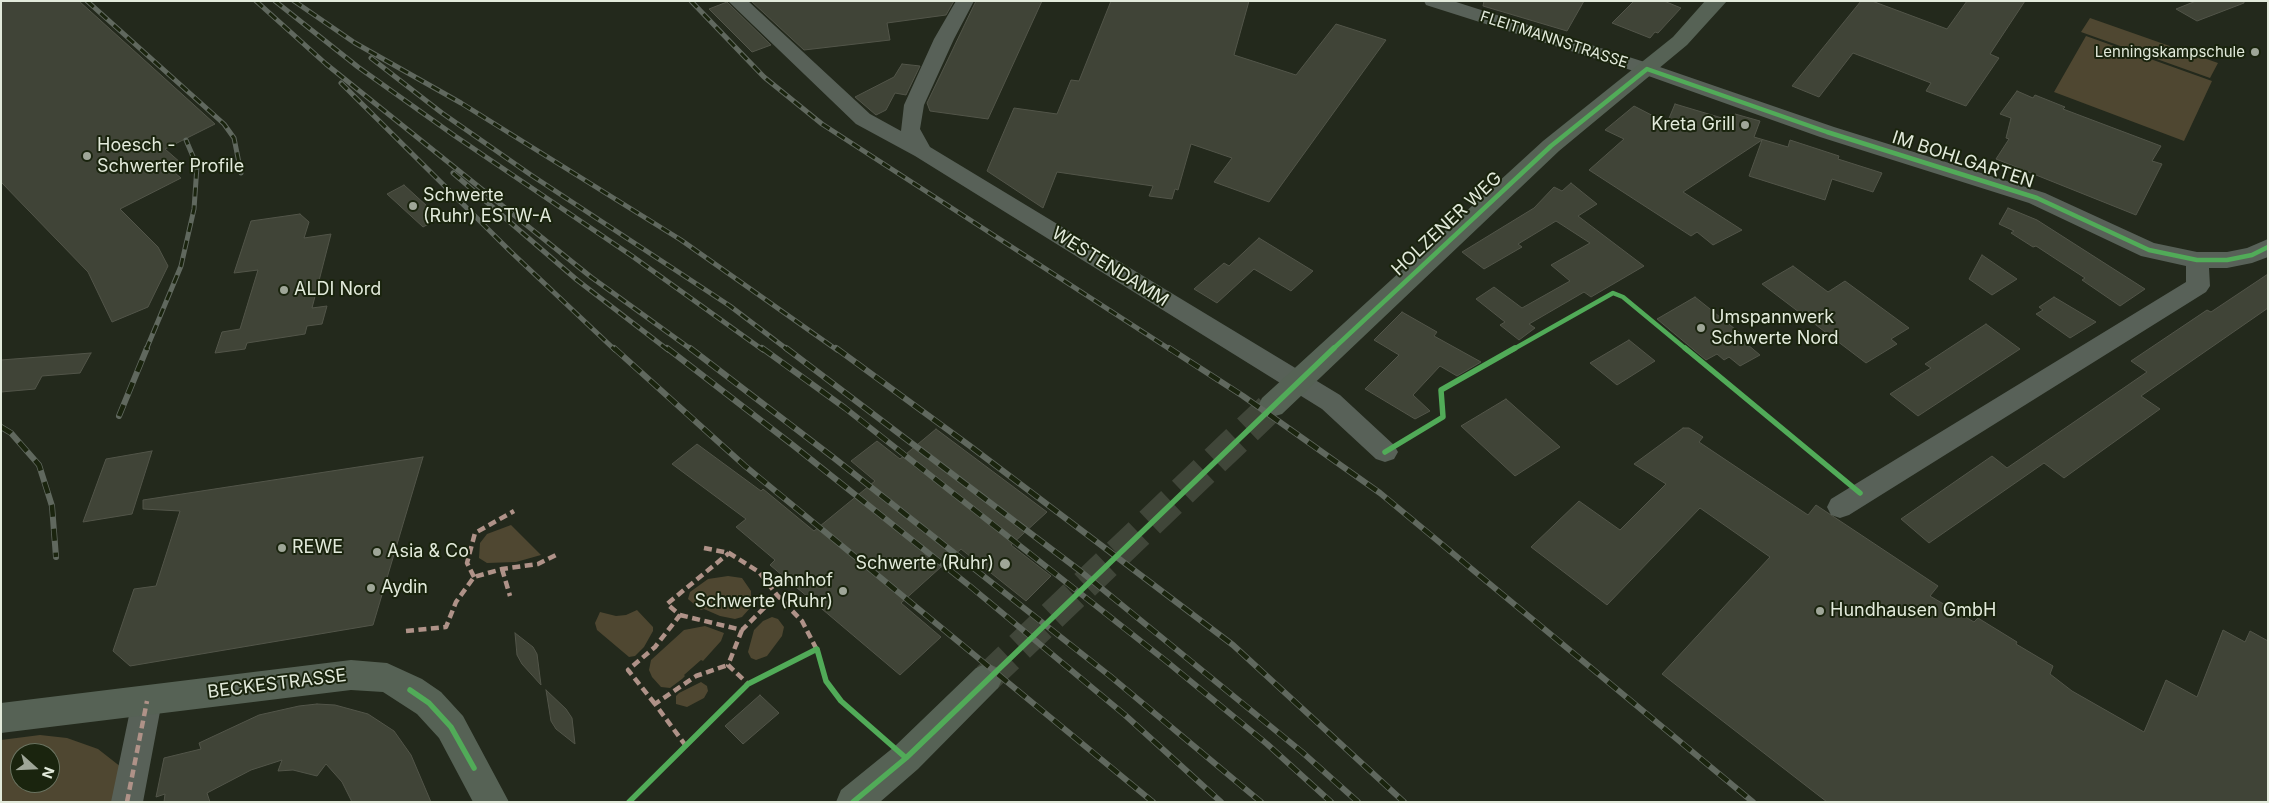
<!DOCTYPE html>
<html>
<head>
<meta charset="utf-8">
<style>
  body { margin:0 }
  #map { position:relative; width:2269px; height:803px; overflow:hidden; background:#23291c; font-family:Inter,sans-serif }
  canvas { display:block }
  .frame { position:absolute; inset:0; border:2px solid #e2eadb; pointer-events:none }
  .north { position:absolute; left:10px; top:743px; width:50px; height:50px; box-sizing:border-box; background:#1a240e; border:1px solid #6a7360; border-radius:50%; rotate:110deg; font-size:14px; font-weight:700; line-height:20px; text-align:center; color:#e2eadb }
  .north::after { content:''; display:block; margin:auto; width:18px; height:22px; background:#9fa698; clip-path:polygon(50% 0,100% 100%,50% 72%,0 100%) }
</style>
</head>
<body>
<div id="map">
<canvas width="2269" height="803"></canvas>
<div class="frame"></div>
<div class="north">N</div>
</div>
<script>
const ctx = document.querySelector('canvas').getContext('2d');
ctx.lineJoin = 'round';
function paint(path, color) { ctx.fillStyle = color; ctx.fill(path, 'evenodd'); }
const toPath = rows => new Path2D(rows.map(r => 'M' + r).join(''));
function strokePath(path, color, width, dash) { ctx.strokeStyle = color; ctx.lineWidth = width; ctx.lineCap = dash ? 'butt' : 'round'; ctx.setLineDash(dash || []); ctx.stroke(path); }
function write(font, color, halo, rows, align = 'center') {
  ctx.font = font + ' Inter,sans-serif'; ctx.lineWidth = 4; ctx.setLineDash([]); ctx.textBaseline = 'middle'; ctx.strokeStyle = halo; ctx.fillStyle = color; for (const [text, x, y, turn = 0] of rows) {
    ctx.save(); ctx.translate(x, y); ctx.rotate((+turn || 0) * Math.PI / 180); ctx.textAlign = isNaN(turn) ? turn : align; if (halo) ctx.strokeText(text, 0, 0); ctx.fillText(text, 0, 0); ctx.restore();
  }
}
const green = toPath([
  [2090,18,2218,63,2210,78,2081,32],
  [2086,36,2212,81,2184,141,2054,92],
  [511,525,541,555,516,562,487,563,479,558,480,543,487,534],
  [728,576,742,578,751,591,751,607,742,617,735,619,720,616,704,609,701,610,688,599,690,592,708,579],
  [637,610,653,627,653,631,644,647,635,656,629,657,597,630,595,623,600,612,616,616,626,615],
  [772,617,778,619,784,627,782,636,767,656,756,660,751,658,748,652,754,630,763,621],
  [705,626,724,633,721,641,703,661,701,660,684,675,685,676,682,679,670,688,661,687,652,677,649,670,651,660,684,630],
  [701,682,707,686,708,691,704,698,687,707,676,704,676,696,679,693],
  [40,735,67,738,98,749,121,767,113,802,1,802,1,740],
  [20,753,50,753,50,783,20,783]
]);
const building = toPath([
  [1,1,79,1,215,124,165,149,181,163,169,168,181,178,120,209,158,247,168,266,148,307,112,322,88,272,1,182,1,1],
  [751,1,954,1,946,15,887,23,890,40,804,50,751,1],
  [976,1,1042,1,988,119,930,111,927,103,976,1],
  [1111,1,1249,1,1234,55,1296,75,1336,24,1386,40,1269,202,1214,182,1232,158,1191,144,1178,190,1175,189,1172,199,1149,196,1153,186,1057,172,1043,208,987,171,1014,108,1057,114,1071,80,1079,81,1111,1],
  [1484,1,1584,1,1567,31,1483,6,1484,1],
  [1634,1,1664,1,1681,8,1658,33,1655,32,1650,38,1612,23,1634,1],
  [1861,1,1872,1,1947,29,1967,1,2025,1,1990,54,1999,58,1966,106,1926,91,1931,83,1853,53,1819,97,1792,86,1861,1],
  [2196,1,2244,1,2244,3,2197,21,2176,9,2196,1],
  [727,2,771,45,752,52,709,9,727,2],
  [902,64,920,66,906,95,895,93,886,110,876,115,855,97,894,77,902,64],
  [2017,91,2033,98,2035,95,2065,107,2063,109,2161,146,2152,161,2162,164,2136,215,1996,159,2009,139,2006,138,2011,118,2000,114,2017,91],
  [1675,104,1732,121,1735,114,1760,121,1754,137,1788,147,1790,140,1839,156,1838,159,1882,173,1873,192,1832,179,1825,200,1749,176,1762,140,1683,192,1742,230,1713,245,1697,232,1691,236,1589,170,1624,139,1605,130,1634,106,1667,123,1675,104],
  [1571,183,1597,204,1578,216,1644,266,1591,297,1584,292,1529,324,1535,328,1519,340,1500,325,1505,322,1476,299,1494,287,1522,308,1570,281,1551,265,1590,243,1556,221,1518,244,1522,247,1484,269,1462,252,1534,208,1554,187,1562,191,1571,183],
  [404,185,440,218,423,227,387,194,404,185],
  [2008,208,2037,220,2145,289,2120,306,2082,280,2085,278,2036,246,2033,247,2011,233,2014,231,1999,224,2008,208],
  [300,214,309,222,304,238,331,234,312,308,327,306,322,324,307,326,305,334,247,343,245,349,215,353,222,332,240,329,258,270,234,273,251,221,300,214],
  [1259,238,1313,271,1291,291,1254,269,1217,303,1194,289,1224,263,1229,266,1259,238],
  [1982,255,2017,279,1992,295,1969,279,1982,255],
  [1793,266,1828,292,1845,281,1909,328,1891,339,1897,344,1866,363,1762,284,1793,266],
  [2268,274,2268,308,2141,396,2160,409,2064,478,2044,463,1929,543,1901,519,1992,456,2007,468,2147,372,2131,361,2207,310,2211,312,2268,274],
  [1695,297,1745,337,1741,339,1760,355,1740,366,1729,357,1724,360,1717,354,1706,360,1657,319,1695,297],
  [2054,297,2096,322,2070,338,2036,314,2043,310,2039,307,2054,297],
  [1402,312,1437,332,1434,336,1481,362,1457,376,1440,366,1413,395,1430,411,1415,419,1365,389,1399,355,1374,340,1402,312],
  [1986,324,2020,349,1918,416,1890,394,1931,368,1925,364,1986,324],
  [1629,340,1655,361,1617,385,1590,363,1629,340],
  [91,353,80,373,42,376,35,389,1,392,1,360,91,353],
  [1506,399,1560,447,1515,476,1461,426,1506,399],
  [1683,428,1689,428,1703,437,1699,442,1808,515,1816,505,1938,586,1930,596,1974,622,1978,618,2017,642,2016,644,2053,666,2050,674,2072,691,2144,732,2166,680,2197,697,2223,630,2245,642,2250,631,2268,641,2268,802,1827,802,1662,674,1770,557,1700,508,1607,605,1531,547,1579,501,1620,530,1666,484,1634,464,1683,428],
  [936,429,1047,512,1011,545,1051,576,1026,601,961,549,901,603,941,637,900,675,770,565,775,560,736,527,746,519,672,464,697,444,761,491,763,489,814,531,875,481,851,461,877,441,900,459,936,429],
  [152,451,132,514,83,522,106,459,152,451],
  [423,457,373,625,130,666,113,651,134,589,156,586,180,511,143,509,143,500,423,457],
  [515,633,533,647,537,654,541,685,522,664,517,655,515,633],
  [546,690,566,709,572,718,575,744,556,729,551,721,546,690],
  [760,695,779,713,743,744,725,726,760,695],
  [317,704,335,705,368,714,394,731,411,755,431,802,352,802,342,782,326,764,317,776,293,770,278,771,282,760,251,770,207,793,210,802,164,802,165,794,156,797,164,758,201,749,199,743,259,715,299,706,317,704]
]);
const majorTunnel = toPath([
  [987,678,1272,406]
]);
const minor = toPath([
  [728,1,748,1,870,114,901,131,904,105,934,39,956,1,974,1,954,39,924,105,920,129,930,147,1340,395,1394,445,1398,452,1394,459,1385,462,1376,459,1322,409,915,156,856,124,728,1],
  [1424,1,1453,1,1654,65,1834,127,2045,193,2154,243,2197,252,2227,252,2247,248,2268,239,2268,257,2252,263,2227,268,2209,268,2210,286,2206,292,1849,515,1840,518,1831,515,1827,507,1831,499,2186,282,2186,266,2141,256,2029,203,1820,137,1640,73,1426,5,1424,1],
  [147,687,158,691,162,701,143,802,111,802,132,701,136,691,147,687]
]);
const major = toPath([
  [1705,1,1727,1,1687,45,1559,151,1282,414,1272,417,1262,414,1258,406,1262,398,1543,141,1673,37,1705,1],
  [351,660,387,663,422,679,441,692,463,716,509,802,473,802,439,738,417,714,383,692,351,690,1,733,1,703,351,660],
  [987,663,998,668,1003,678,998,688,918,769,880,802,836,802,841,790,894,747,976,668,987,663]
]);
const railFar1 = toPath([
  [87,1,224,124,234,138,241,173],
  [256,1,326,64,591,277,692,350],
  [275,1,358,67,455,136,632,256,763,350],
  [294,1,355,43,461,103,681,240,837,350],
  [691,1,764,77,822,124,1171,350],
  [371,58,442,113,531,175,730,306,788,350],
  [341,83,510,251,615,350],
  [453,173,577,280,668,350],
  [146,350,181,266,194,209,197,166,186,140]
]);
const rail = toPath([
  [614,348,745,466,1153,802],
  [667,348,794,446,971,587,1125,715,1221,802],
  [690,348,834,458,1110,676,1261,802],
  [762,348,845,408,1166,661,1267,744,1331,802],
  [786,348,1079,570,1302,752,1358,802],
  [836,348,970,446,1233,645,1404,802],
  [1169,348,1243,396,1380,493,1753,802],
  [119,416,147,348],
  [1,427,11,433,39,465,52,506,56,557]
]);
const quiet = toPath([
  [704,548,729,553,759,572,777,595,802,621,818,652],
  [502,569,510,596],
  [474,577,467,563,475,533,514,511],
  [680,615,742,630,777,595],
  [742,630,728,665,748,684],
  [406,631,446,627,456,602,474,577,502,569,538,564,558,554],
  [655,704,628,670,655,647,680,615,667,604,729,553],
  [686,746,655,704,696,676,728,665],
  [127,802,147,701]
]);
const cyclewayFar1 = toPath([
  [1332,350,1551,146,1647,69,1827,132,2037,198,2149,250,2197,260,2227,260,2252,255,2268,247],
  [1512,350,1613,293,1623,297,1687,350]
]);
const cycleway = toPath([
  [1685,348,1860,493],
  [1385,452,1443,417,1441,390,1515,348],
  [410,690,429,703,451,727,474,768],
  [629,802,748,684,817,649,826,681,841,701,906,758],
  [853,802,906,758,1334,348]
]);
const markers = [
  [2255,52,5,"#9fa698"],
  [1745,125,5,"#9fa698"],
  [87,156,5,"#9fa698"],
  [413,206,5,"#9fa698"],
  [284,290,5,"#9fa698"],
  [1701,328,5,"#9fa698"],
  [282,548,5,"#9fa698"],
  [377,552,5,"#9fa698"],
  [1005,564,6,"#9fa698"],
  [371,588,5,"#9fa698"],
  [843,591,5,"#9fa698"],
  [1820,611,5,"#9fa698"]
];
const farStreetnames = [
  ["FLEITMANNSTRASSE",1554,40,18]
];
const farPoinames = [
  ["Lenningskampschule",2245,52]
];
const poiNames = [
  ["Kreta Grill",1735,125,"right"],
  ["Hoesch -",97,146],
  ["Schwerter Profile",97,167],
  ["Schwerte",423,196],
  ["(Ruhr) ESTW-A",423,217],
  ["ALDI Nord",294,290],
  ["Umspannwerk",1711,318],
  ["Schwerte Nord",1711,339],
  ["REWE",292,548],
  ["Asia & Co",387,552],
  ["Schwerte (Ruhr)",994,564,"right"],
  ["Bahnhof",833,581,"right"],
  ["Schwerte (Ruhr)",833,602,"right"],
  ["Aydin",381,588],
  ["Hundhausen GmbH",1830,611]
];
const streetNames = [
  ["IM BOHLGARTEN",1963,160,18],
  ["HOLZENER WEG",1447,224,-43],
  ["WESTENDAMM",1110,267,32],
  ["BECKESTRASSE",277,684,-7]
];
paint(green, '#4f4731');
paint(building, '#404437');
strokePath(building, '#525549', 1);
strokePath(majorTunnel, '#404639', 30, [30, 15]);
paint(minor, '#586158');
paint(major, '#566255');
strokePath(railFar1, '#60685e', 5);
strokePath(rail, '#60685e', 6);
strokePath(railFar1, '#1a240e', 3, [9]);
strokePath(rail, '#1a240e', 4.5, [12]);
strokePath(quiet, '#af9288', 4.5, [8, 4.5]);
strokePath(cyclewayFar1, '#51ab58', 4.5);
strokePath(cycleway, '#51ab58', 5.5);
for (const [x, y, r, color] of markers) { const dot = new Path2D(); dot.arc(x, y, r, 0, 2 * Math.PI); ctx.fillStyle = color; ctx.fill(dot); strokePath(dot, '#1a240e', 2); }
write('15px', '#e2eadb', '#1a240e', farStreetnames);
write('15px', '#e2eadb', '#1a240e', farPoinames, 'right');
write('18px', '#e2eadb', '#1a240e', poiNames, 'left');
write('18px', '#e2eadb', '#1a240e', streetNames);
</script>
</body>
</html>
